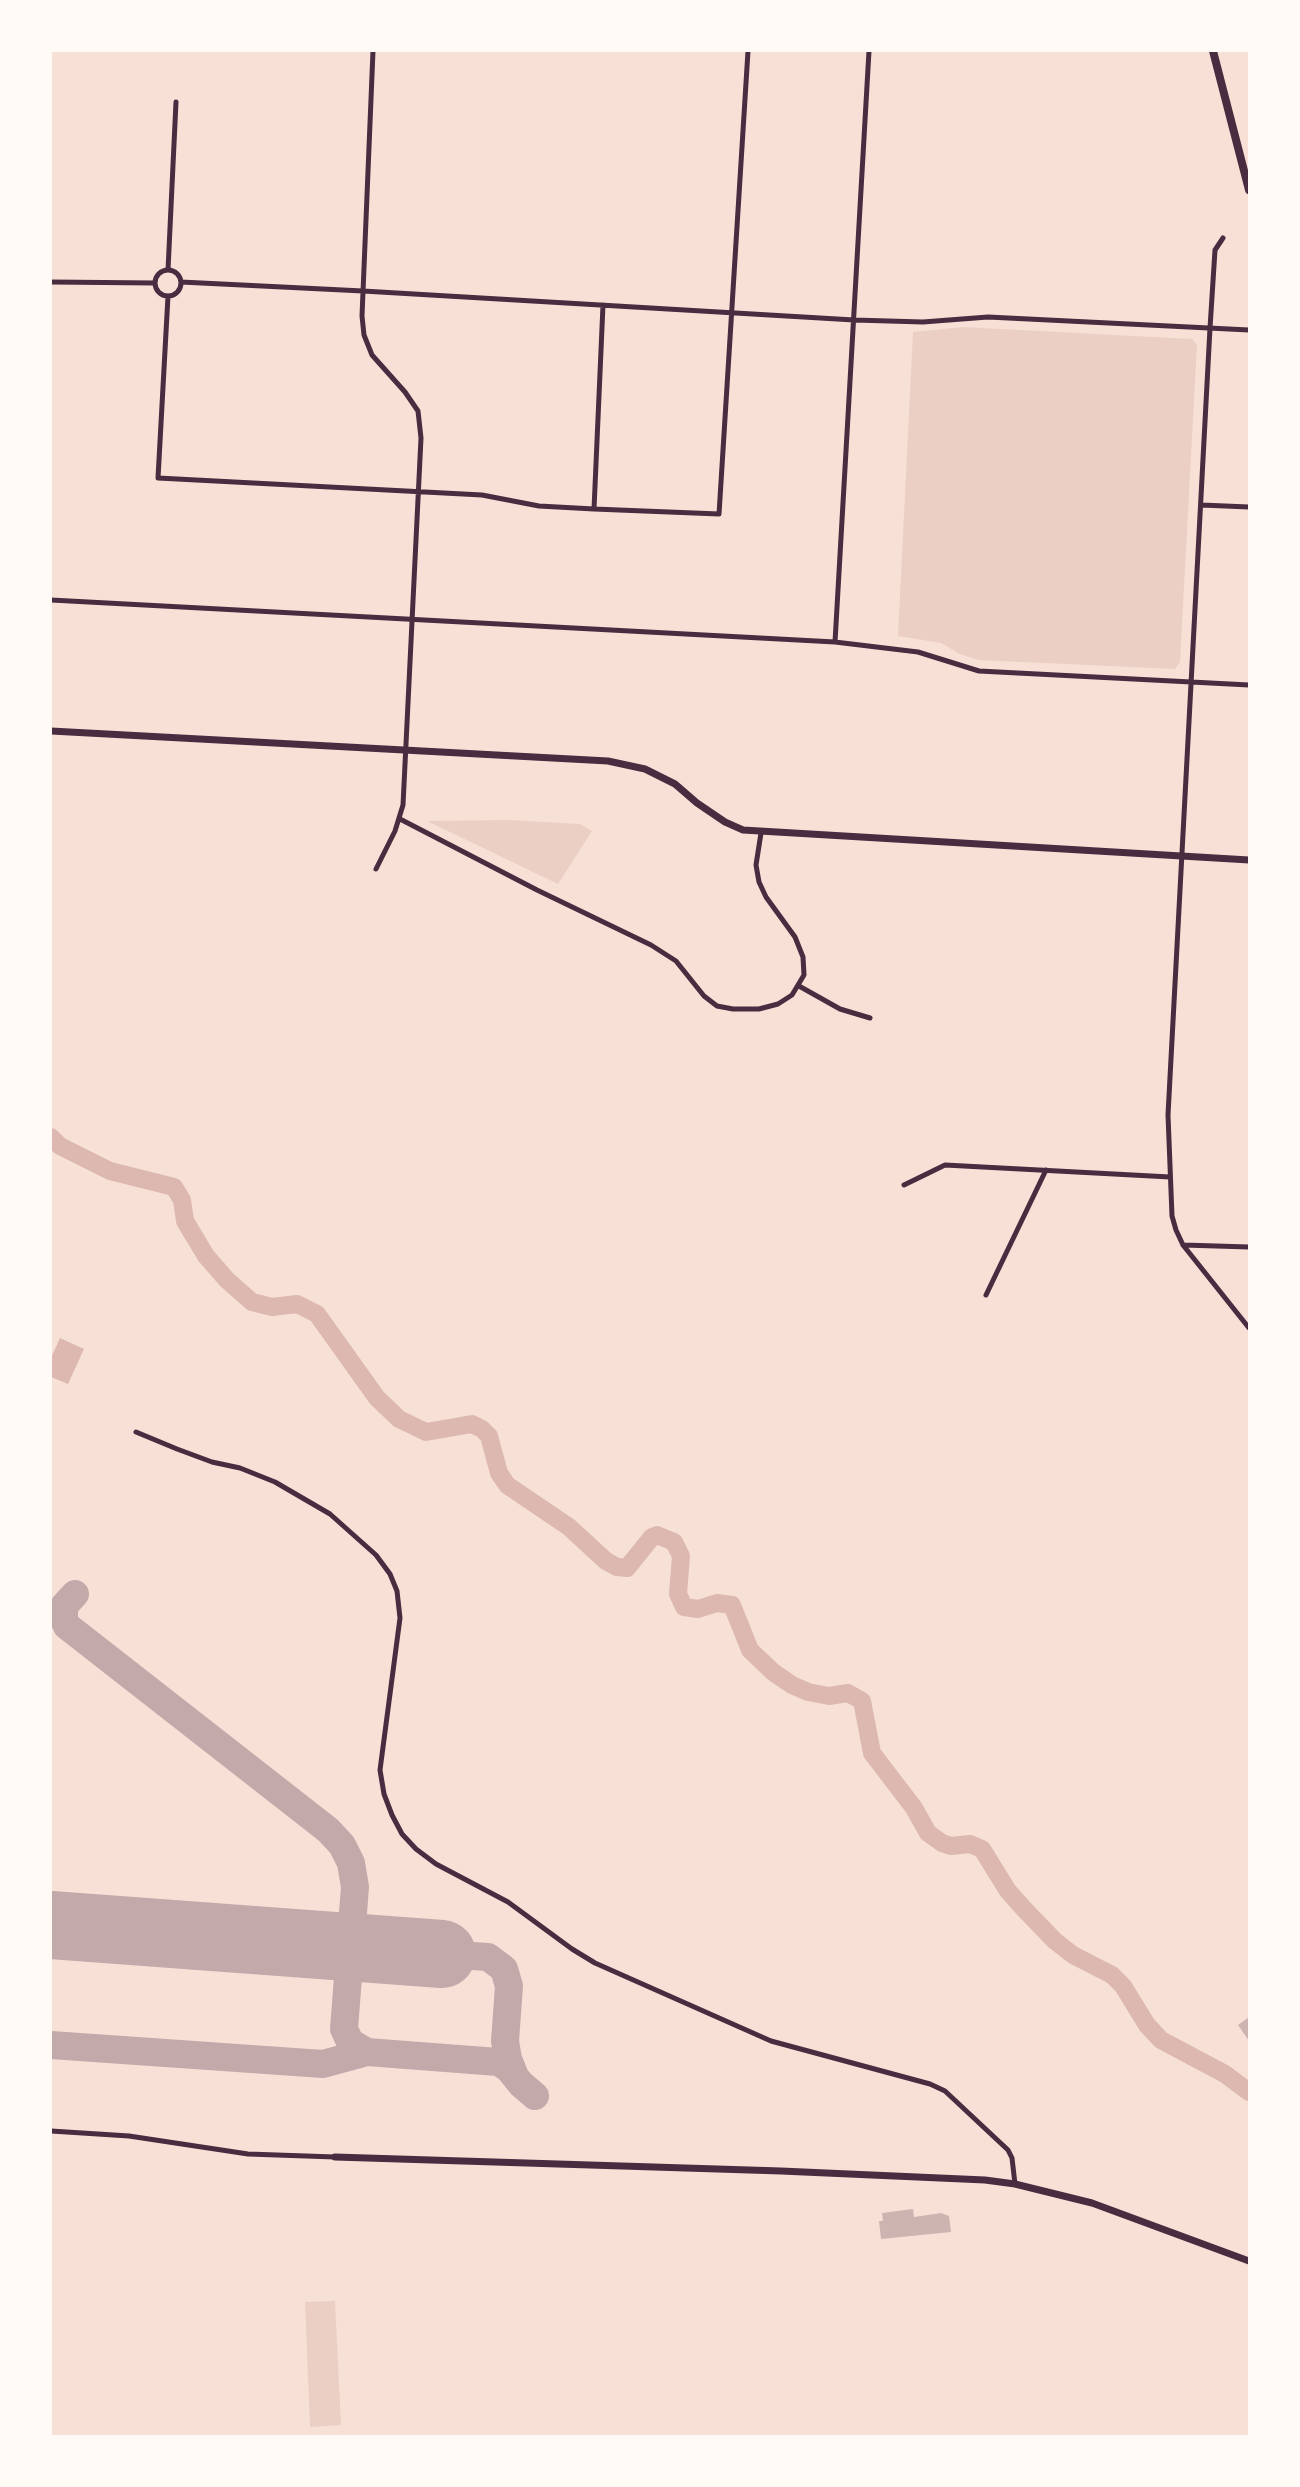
<!DOCTYPE html>
<html>
<head>
<meta charset="utf-8">
<style>
  body { margin:0 }
  #map { position:relative; width:1300px; height:2487px; overflow:hidden; background:#f7e1d7; font-family:Quicksand,sans-serif }
  canvas { display:block }
  .frame { position:absolute; inset:0; border:52px solid #fffaf5; pointer-events:none }
</style>
</head>
<body>
<div id="map">
<canvas width="1300" height="2487"></canvas>
<div class="frame"></div>
</div>
<script>
const ctx = document.querySelector('canvas').getContext('2d');
ctx.lineJoin = 'round';
function paint(path, color) { ctx.fillStyle = color; ctx.fill(path, 'evenodd'); }
const toPath = rows => new Path2D(rows.map(r => 'M' + r).join(''));
function strokePath(path, color, width, dash) { ctx.strokeStyle = color; ctx.lineWidth = width; ctx.lineCap = dash ? 'butt' : 'round'; ctx.setLineDash(dash || []); ctx.stroke(path); }
const green = toPath([
  [963,327,1192,339,1197,345,1180,662,1175,669,978,660,960,654,941,643,898,636,913,332],
  [511,820,580,824,592,831,558,884,427,821],
  [335,2301,341,2425,310,2427,305,2302]
]);
const water = toPath([
  [60,1338,84,1349,68,1384,51,1377,51,1358]
]);
const river = toPath([
  [51,1137,60,1146,110,1171,174,1187,182,1200,185,1221,206,1256,227,1280,252,1302,272,1307,297,1304,317,1314,377,1398,399,1419,426,1432,472,1424,482,1429,489,1436,499,1473,507,1485,569,1527,606,1561,617,1567,627,1568,652,1537,657,1535,674,1542,681,1556,678,1594,684,1607,698,1609,717,1603,732,1605,750,1650,773,1672,792,1685,808,1692,829,1696,848,1693,862,1701,872,1753,914,1808,928,1833,942,1843,951,1846,970,1844,982,1849,1008,1891,1025,1910,1055,1941,1073,1955,1112,1975,1123,1986,1147,2025,1161,2040,1225,2074,1249,2092]
]);
const taxiway = toPath([
  [75,1594,64,1606,64,1620,67,1626,328,1830,342,1845,351,1863,355,1887,344,2029,350,2042,367,2052,498,2062,508,2068,521,2084,535,2096],
  [442,1954,488,1957,504,1969,509,1986,505,2041,508,2059,515,2076],
  [51,2045,323,2064,367,2052]
]);
const runway = toPath([
  [51,1925,442,1954]
]);
const building = toPath([
  [1249,2017,1249,2041,1238,2025],
  [913,2209,914,2217,941,2213,949,2216,951,2232,881,2239,879,2221,883,2221,882,2213]
]);
const minor = toPath([
  [373,51,362,316,364,335,372,355,405,392,418,411,421,438,403,805,395,831,376,869],
  [1223,238,1215,250,1210,328,1168,1115,1172,1216,1176,1230,1183,1245,1249,1328],
  [168,270,176,102],
  '155 283a13 13 0 1 1 26 0a13 13 0 1 1-26 0Z',
  [51,282,155,283],
  [181,282,363,291,854,320,923,322,988,317,1249,330],
  [168,296,158,478,482,495,539,506,594,509,719,514,748,51],
  [1201,505,1249,507],
  [594,509,603,305],
  [51,600,835,642,918,652,979,671,1249,685],
  [835,642,869,51],
  [400,819,537,890,651,945,676,961,704,996,717,1006,733,1009,759,1009,778,1004,792,995,804,975,803,957,795,937,766,897,759,882,756,865,761,833],
  [799,986,840,1009,870,1018],
  [904,1185,945,1165,1170,1177],
  [1183,1245,1249,1247],
  [986,1295,1046,1170],
  [136,1432,177,1449,212,1462,240,1468,275,1482,330,1514,376,1555,390,1574,397,1591,400,1618,380,1770,384,1794,392,1815,402,1834,416,1849,436,1864,508,1902,572,1949,595,1963,771,2041,930,2084,945,2091,1008,2150,1012,2158,1015,2184],
  [51,2131,129,2136,248,2154,335,2157]
]);
const tertiary = toPath([
  [51,731,608,761,645,769,675,784,697,803,725,822,743,830,1249,860],
  [335,2157,781,2171,985,2180,1015,2184,1092,2203,1249,2261]
]);
const secondary = toPath([
  [1213,51,1249,190]
]);
paint(green, '#ebcfc5');
paint(water, '#dcb8b0');
strokePath(river, '#dcb8b0', 18);
strokePath(taxiway, '#c3aaaa', 28);
strokePath(runway, '#c3aaaa', 68);
paint(building, '#ccb4b1');
strokePath(minor, '#4a2c40', 5);
strokePath(tertiary, '#4a2c40', 7);
strokePath(secondary, '#4a2c40', 8);
</script>
</body>
</html>
